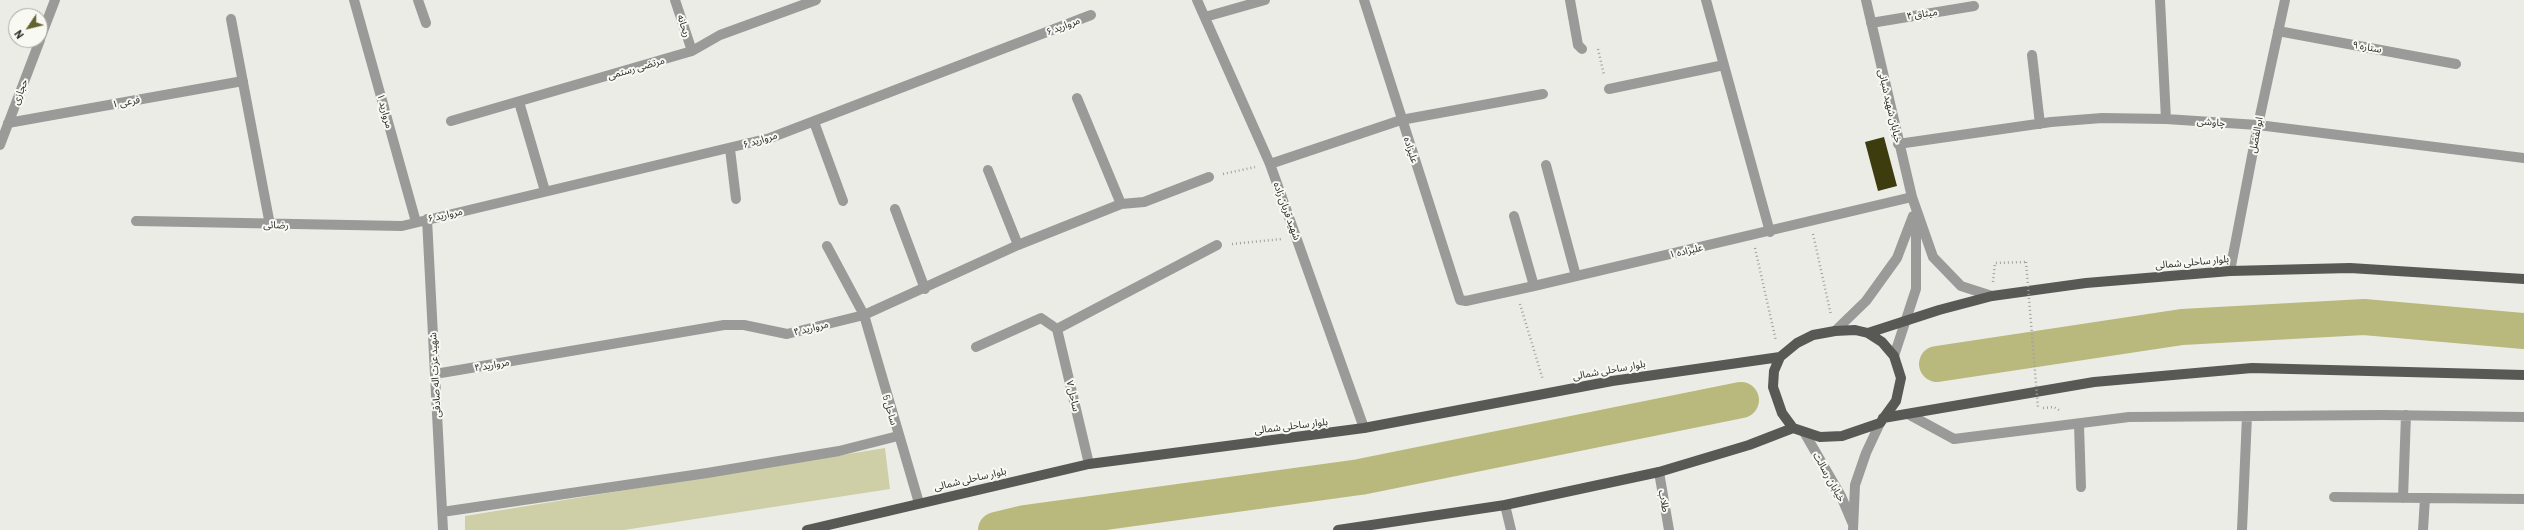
<!DOCTYPE html>
<html>
<head>
<meta charset="utf-8">
<style>
  body { margin:0 }
  #map { position:relative; width:2524px; height:530px; overflow:hidden; background:#ecece7; font-family:Barlow,sans-serif }
  canvas { display:block }
  .north { position:absolute; left:8px; top:8px; width:40px; height:40px; box-sizing:border-box; background:#f9f9f4; border:1px solid #a7a7a3; border-radius:50%; rotate:235deg; font-size:11px; font-weight:700; line-height:16px; text-align:center; color:#2c2c2a }
  .north::after { content:''; display:block; margin:auto; width:14px; height:18px; background:#63632f; clip-path:polygon(50% 0,100% 100%,50% 72%,0 100%) }
</style>
</head>
<body>
<div id="map">
<canvas width="2524" height="530"></canvas>
<div class="north">N</div>
</div>
<script>
const ctx = document.querySelector('canvas').getContext('2d');
ctx.lineJoin = 'round';
function paint(path, color) { ctx.fillStyle = color; ctx.fill(path, 'evenodd'); }
const toPath = rows => new Path2D(rows.map(r => 'M' + r).join(''));
function strokePath(path, color, width, dash) { ctx.strokeStyle = color; ctx.lineWidth = width; ctx.lineCap = dash ? 'butt' : 'round'; ctx.setLineDash(dash || []); ctx.stroke(path); }
function write(font, color, halo, rows, align = 'center') {
  ctx.font = font + ' Barlow,"Noto Sans Arabic",sans-serif'; ctx.lineWidth = 4; ctx.setLineDash([]); ctx.textBaseline = 'middle'; ctx.strokeStyle = halo; ctx.fillStyle = color; for (const [text, x, y, turn = 0] of rows) {
    ctx.save(); ctx.translate(x, y); ctx.rotate((+turn || 0) * Math.PI / 180); ctx.textAlign = isNaN(turn) ? turn : align; if (halo) ctx.strokeText(text, 0, 0); ctx.fillText(text, 0, 0); ctx.restore();
  }
}
const green = toPath([
  [885,448,890,489,624,530,465,530,465,516]
]);
const river = toPath([
  [1937,364,2182,327,2364,317,2524,331],
  [996,530,1025,523,1360,477,1741,400]
]);
const building = toPath([
  [1884,137,1897,186,1878,191,1865,142]
]);
const path = toPath([
  [1598,49,1604,75],
  [1223,174,1255,167],
  [1813,234,1831,315],
  [1232,244,1282,239],
  [1755,248,1776,341],
  [1993,282,1995,263,2026,262],
  [1520,304,1543,380],
  [2043,408,2054,407,2059,410]
]);
const minor = toPath([
  [354,0,416,222],
  [418,0,426,23],
  [675,0,692,51],
  [1197,0,1270,164,1364,428],
  [1364,0,1460,300,1466,301,1534,286,1912,197],
  [1570,0,1578,45,1582,49],
  [1706,0,1770,232],
  [1866,0,1912,197,1933,257,1961,286,1992,296],
  [2160,0,2166,119],
  [1205,17,1265,0],
  [231,19,270,225],
  [1871,23,1974,6],
  [2278,31,2456,64],
  [40,39,55,0],
  [2032,55,2040,124],
  [1609,89,1724,65],
  [1077,98,1121,204],
  [519,102,545,191],
  [451,121,692,51,720,35,816,0],
  [814,122,843,201],
  [8,123,243,81],
  [1898,144,2051,122,2102,118,2166,119,2258,125,2524,158],
  [0,145,40,40],
  [730,149,736,199],
  [1270,164,1401,120,1543,94],
  [1546,165,1576,276],
  [988,170,1018,245],
  [895,209,925,289],
  [1514,216,1534,286],
  [427,219,443,530],
  [136,221,402,226,770,138,1091,15],
  [827,246,864,315,919,503],
  [2230,271,2258,125,2285,0],
  [1057,329,1089,464],
  [1835,331,1866,301,1897,258,1913,216],
  [976,347,1041,318,1057,329,1217,245],
  [1894,356,1916,289,1916,219],
  [435,374,724,325,744,325,787,334,864,315,1018,245,1121,204,1144,202,1209,177],
  [1910,415,1954,439,2129,417,2383,415,2524,417],
  [2079,425,2081,487],
  [1804,432,1841,496,1852,522],
  [1659,472,1669,530],
  [2334,497,2524,499],
  [2403,498,2406,415],
  [1505,505,1511,530],
  [442,512,707,473,839,451,898,436],
  [1853,530,1855,485,1866,453,1880,423],
  [2242,530,2247,416],
  [2423,530,2425,498]
]);
const major = toPath([
  [1855,330,1868,333,1882,342,1894,356,1901,378,1896,401,1880,423,1842,436,1820,437,1793,428,1782,413,1773,387,1774,371,1780,357,1797,343,1813,335,1835,331,1855,330],
  [1868,333,1939,310,1992,296,2086,283,2230,271,2350,268,2524,279],
  [1883,418,2094,382,2252,368,2524,375],
  [807,530,1089,464,1364,428,1612,381,1780,357],
  [1338,530,1505,505,1659,472,1749,445,1793,428]
]);
const pathBridge = toPath([
  [2026,262,2038,408]
]);
const streetNames = [
  ["میثاق ۴",1922,14,-9],
  ["ریحانه",684,26,72],
  ["مروارید ۶",1063,26,-21],
  ["ستاره ۹",2367,47,10],
  ["مرتضی رستمی",636,68,-16],
  ["حجازی",20,92,-69],
  ["فرعی ۱",126,102,-10],
  ["خیابان شهید شبانی",1890,106,77],
  ["مروارید ۱",385,111,75],
  ["چاوشی",2211,122,4],
  ["ابوالفضل",2256,135,-79],
  ["مروارید ۶",760,140,-17],
  ["علیزاده",1411,150,72],
  ["شهید قربان زاده",1287,211,70],
  ["مروارید ۶",445,215,-13],
  ["رضائی",276,225,1],
  ["علیزاده ۱",1686,251,-13],
  ["بلوار ساحلی شمالی",2192,262,-5],
  ["مروارید ۴",811,328,-14],
  ["مروارید ۴",492,365,-10],
  ["بلوار ساحلی شمالی",1609,370,-10],
  ["شهید عزت اله صادقی",435,375,-93],
  ["ساحل ۷",1073,396,77],
  ["ساحل 5",890,410,74],
  ["بلوار ساحلی شمالی",1291,426,-7],
  ["خیابان رسالت",1829,477,61],
  ["بلوار ساحلی شمالی",970,479,-13],
  ["طلاب",1664,501,80]
];
paint(green, '#cecfa7');
strokePath(river, '#b9b97d', 36);
paint(building, '#3d3c0f');
strokePath(path, '#a0a09c', 2.5, [1, 3]);
strokePath(minor, '#9a9a98', 10);
strokePath(major, '#585855', 10);
strokePath(pathBridge, '#a0a09c', 2.5, [1, 3]);
write('10px', '#2c2c2a', '#f9f9f4', streetNames);
</script>
</body>
</html>
